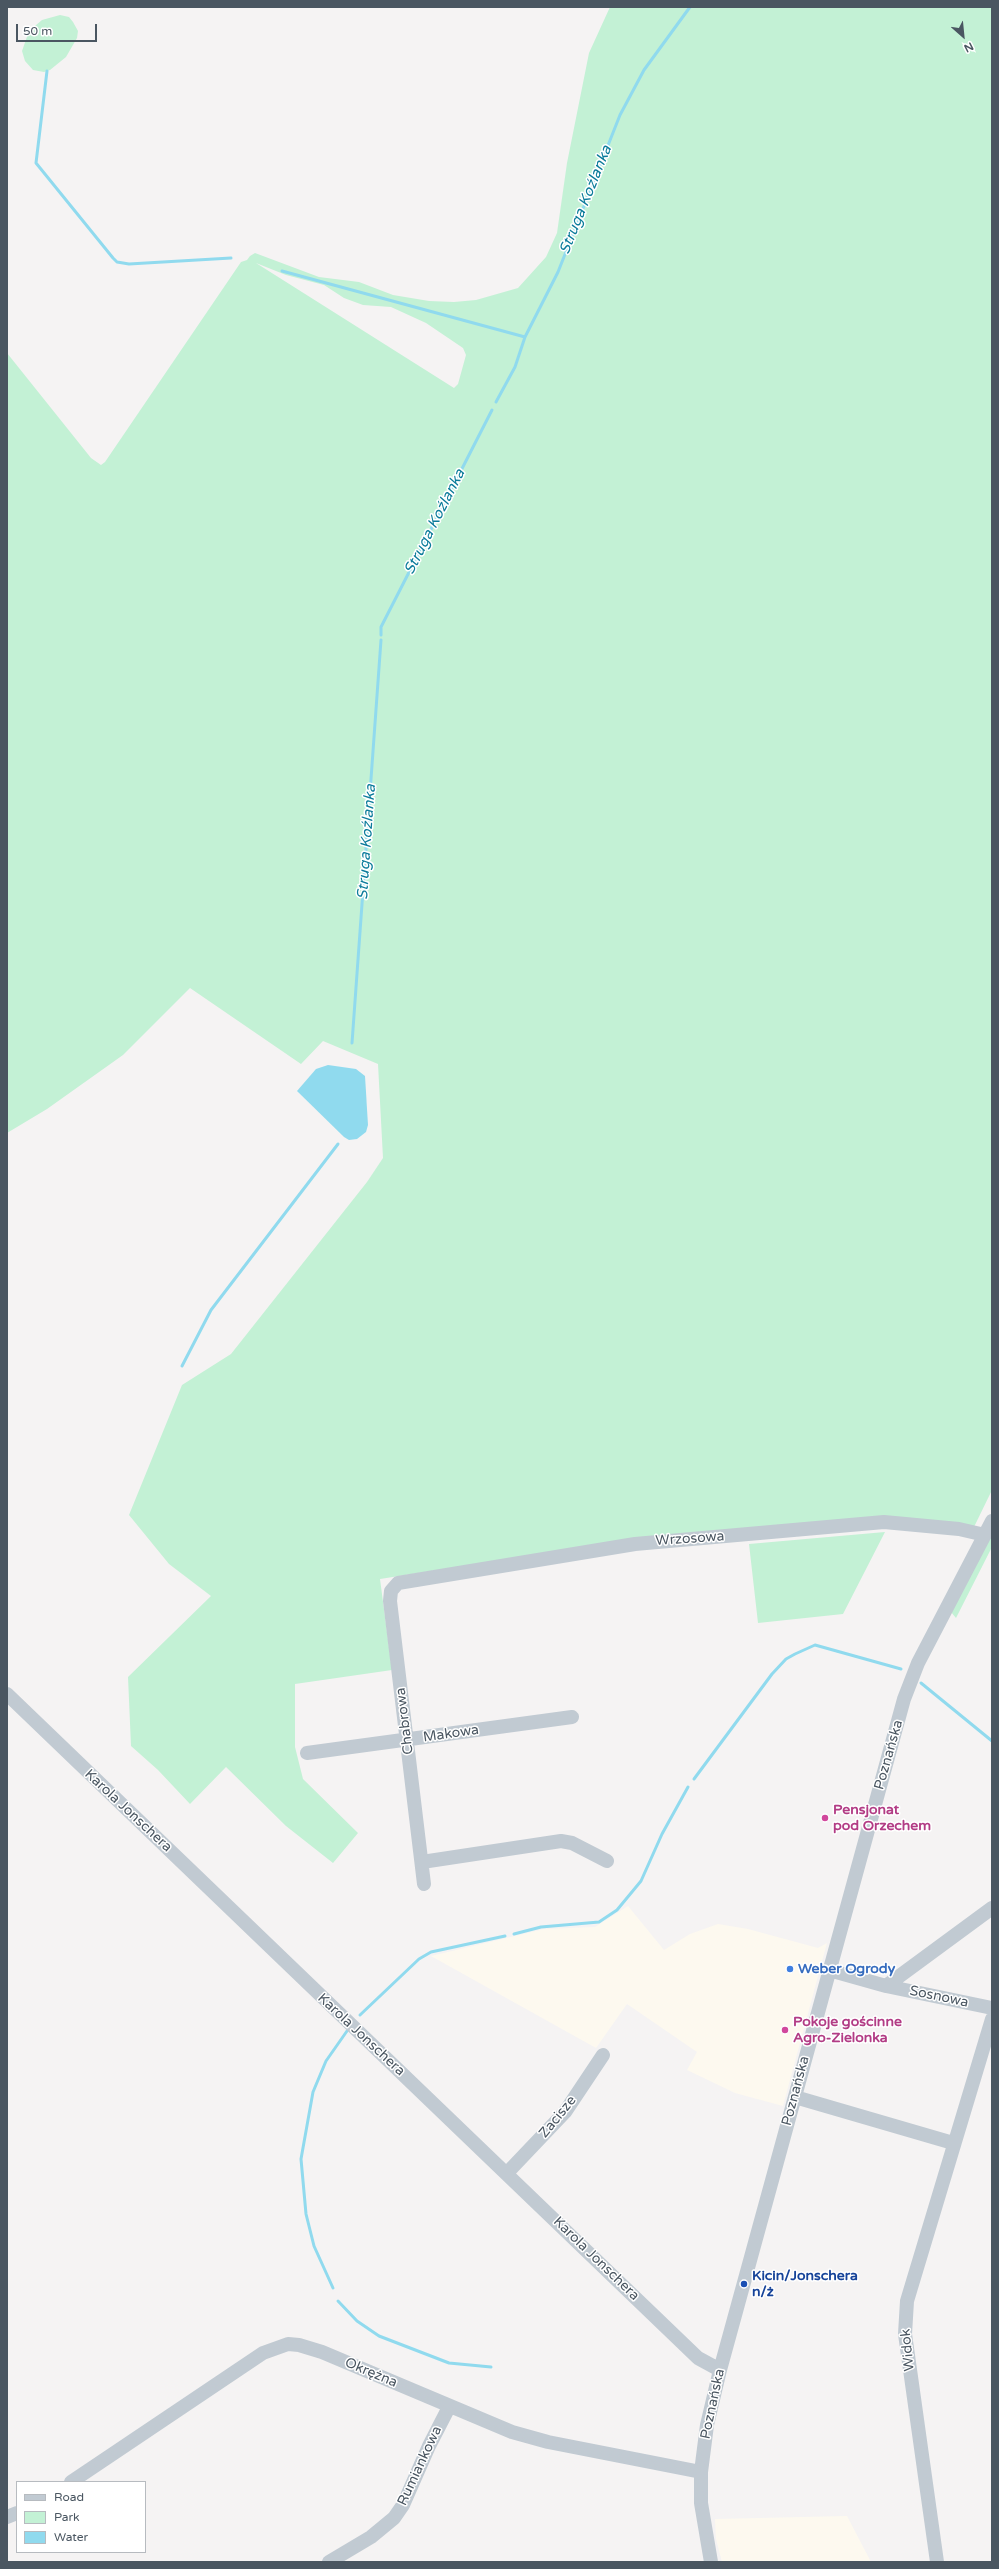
<!DOCTYPE html>
<html>
<head>
<meta charset="utf-8">
<style>
  body { margin:0 }
  #map { position:relative; width:999px; height:2569px; overflow:hidden; background:#f5f3f3; font-family:"Varela Round",sans-serif }
  canvas { display:block }
  .frame { position:absolute; inset:0; border:8px solid #4a5661; pointer-events:none }
  .legend { position:absolute; left:16px; top:2481px; width:130px; height:72px; box-sizing:border-box; background:#fff; border:1px solid #b7bbc0; margin:0; padding:5px 7px; list-style:none; font-size:12px; color:#4a5661 }
  .legend li { display:flex; align-items:center; gap:8px; height:20px }
  .legend b { width:20px; border:1px solid #b7bbc0 }
  .north { position:absolute; left:943px; top:16px; width:40px; height:40px; -webkit-text-stroke:3px #fff; paint-order:stroke; rotate:153deg; font-size:11px; font-weight:700; line-height:16px; text-align:center; color:#4a5661 }
  .north::after { content:''; display:block; margin:auto; width:14px; height:18px; background:#4a5661; clip-path:polygon(50% 0,100% 100%,50% 72%,0 100%) }
  .scale { position:absolute; left:16px; top:24px; width:81px; height:18px; box-sizing:border-box; border:2px solid #4a5661; border-top:0; padding-left:5px; font-size:12px; line-height:14px; white-space:nowrap; color:#4a5661; -webkit-text-stroke:3px #fff; paint-order:stroke }
</style>
</head>
<body>
<div id="map">
<canvas width="999" height="2569"></canvas>
<div class="frame"></div>
<ul class="legend">
<li><b style="height:5px;background:#c1cad2"></b>Road</li>
<li><b style="height:11px;background:#c3f1d5"></b>Park</li>
<li><b style="height:11px;background:#90daee"></b>Water</li>
</ul>
<div class="north">N</div>
<div class="scale">50 m</div>
</div>
<script>
const ctx = document.querySelector('canvas').getContext('2d');
ctx.lineJoin = 'round';
function paint(path, color) { ctx.fillStyle = color; ctx.fill(path, 'evenodd'); }
const toPath = rows => new Path2D(rows.map(r => 'M' + r).join(''));
function strokePath(path, color, width, dash) { ctx.strokeStyle = color; ctx.lineWidth = width; ctx.lineCap = dash ? 'butt' : 'round'; ctx.setLineDash(dash || []); ctx.stroke(path); }
function write(font, color, halo, rows, align = 'center') {
  ctx.font = font + ' "Varela Round",sans-serif'; ctx.lineWidth = 3; ctx.setLineDash([]); ctx.textBaseline = 'middle'; ctx.strokeStyle = halo; ctx.fillStyle = color; for (const [text, x, y, turn = 0] of rows) {
    ctx.save(); ctx.translate(x, y); ctx.rotate((+turn || 0) * Math.PI / 180); ctx.textAlign = isNaN(turn) ? turn : align; if (halo) ctx.strokeText(text, 0, 0); ctx.fillText(text, 0, 0); ctx.restore();
  }
}
const commercial = toPath([
  [628,1906,664,1950,690,1934,718,1924,748,1929,818,1948,827,1943,783,2106,735,2093,687,2070,697,2052,627,2004,596,2048,431,1956,544,1929,595,1927],
  [847,2516,871,2562,722,2562,716,2539,715,2519]
]);
const green = toPath([
  [610,7,992,7,992,1490,974,1527,886,1517,636,1539,380,1579,392,1670,295,1684,295,1747,303,1779,358,1833,333,1863,286,1826,226,1767,190,1804,158,1770,131,1746,128,1677,211,1596,169,1564,129,1515,182,1385,231,1354,367,1182,383,1158,378,1064,323,1041,301,1064,190,988,123,1055,47,1109,7,1133,7,353,91,458,101,465,105,462,241,262,247,260,250,256,255,253,319,277,359,282,393,295,429,301,454,302,476,300,518,288,546,257,557,233,567,163,589,53],
  [256,263,286,275,324,285,344,298,363,305,391,307,426,323,463,348,466,355,458,384,454,388],
  [60,15,69,17,73,22,78,31,77,38,66,57,50,70,44,72,33,70,25,61,22,51,29,31,42,20],
  [885,1532,843,1614,758,1623,749,1544],
  [992,1535,992,1547,956,1618,951,1612]
]);
const water = toPath([
  [328,1065,356,1069,365,1076,368,1125,366,1132,357,1139,349,1140,344,1137,297,1091,316,1069]
]);
const stream = toPath([
  [47,71,36,163,113,258,117,262,129,264,231,258],
  [282,271,525,337],
  [496,402,515,367,525,337,558,272,620,115,644,70,690,7],
  [381,635,381,627,492,410],
  [352,1043,381,640],
  [182,1366,211,1310,338,1144],
  [921,1683,992,1741],
  [694,1779,772,1674,786,1659,795,1654,815,1645,901,1669],
  [514,1934,541,1927,599,1922,617,1910,641,1881,662,1834,688,1787],
  [360,2015,419,1959,431,1952,505,1936],
  [333,2288,314,2246,306,2214,301,2159,313,2092,326,2061,347,2031],
  [338,2301,357,2321,379,2336,449,2363,491,2367]
]);
const minor = toPath([
  [7,1694,698,2358,720,2370],
  [307,1753,572,1717],
  [422,1862,561,1841,572,1843,607,1861],
  [424,1884,390,1601,391,1591,398,1583,635,1544,884,1522,959,1529,985,1535],
  [829,1970,886,1986,992,1908],
  [886,1986,992,2008],
  [795,2097,953,2143],
  [507,2173,565,2112,603,2055],
  [71,2482,263,2353,288,2344,299,2345,322,2352,512,2432,548,2442,701,2472],
  [7,2517,17,2513],
  [329,2562,371,2537,394,2518,403,2505,429,2446,449,2407],
  [711,2562,701,2503,701,2472,707,2425,720,2370,904,1699,918,1663,992,1521],
  [937,2562,905,2334,907,2301,992,2019]
]);
const markers = [
  [825,1818,4,"#d1479c"],
  [790,1969,4,"#3f7fe0"],
  [785,2030,4,"#d1479c"],
  [744,2284,4,"#1a4fb4"]
];
const streetNames = [
  ["Wrzosowa",690,1539,-4],
  ["Chabrowa",405,1721,-97],
  ["Makowa",451,1734,-8],
  ["Poznańska",889,1755,-74],
  ["Karola Jonschera",128,1811,43],
  ["Sosnowa",939,1997,12],
  ["Karola Jonschera",361,2035,43],
  ["Poznańska",796,2091,-75],
  ["Zacisze",558,2117,-51],
  ["Karola Jonschera",596,2259,44],
  ["Widok",908,2350,-96],
  ["Okrężna",371,2373,23],
  ["Poznańska",713,2404,-78],
  ["Rumiankowa",420,2466,-65]
];
const hotelNames = [
  ["Pensjonat",833,1810],
  ["pod Orzechem",833,1826],
  ["Pokoje gościnne",793,2022],
  ["Agro-Zielonka",793,2038]
];
const shopNames = [
  ["Weber Ogrody",798,1969]
];
const transitNames = [
  ["Kicin/Jonschera",752,2276],
  ["n/ż",752,2292]
];
const waterNames = [
  ["Struga Koźlanka",586,200,-68],
  ["Struga Koźlanka",435,522,-63],
  ["Struga Koźlanka",367,842,-86]
];
paint(commercial, '#fdf9ef');
paint(green, '#c3f1d5');
paint(water, '#90daee');
strokePath(stream, '#90daee', 3);
strokePath(minor, '#c1cad2', 14);
for (const [x, y, r, color] of markers) { const dot = new Path2D(); dot.arc(x, y, r, 0, 2 * Math.PI); ctx.fillStyle = color; ctx.fill(dot); strokePath(dot, '#fff', 1.5); }
write('14px', '#4a5661', '#fff', streetNames);
write('bold 14px', '#b23c85', '#fff', hotelNames, 'left');
write('bold 14px', '#366cbe', '#fff', shopNames, 'left');
write('bold 14px', '#164399', '#fff', transitNames, 'left');
write('italic 15px', '#0c7c9b', '#fff', waterNames);
</script>
</body>
</html>
